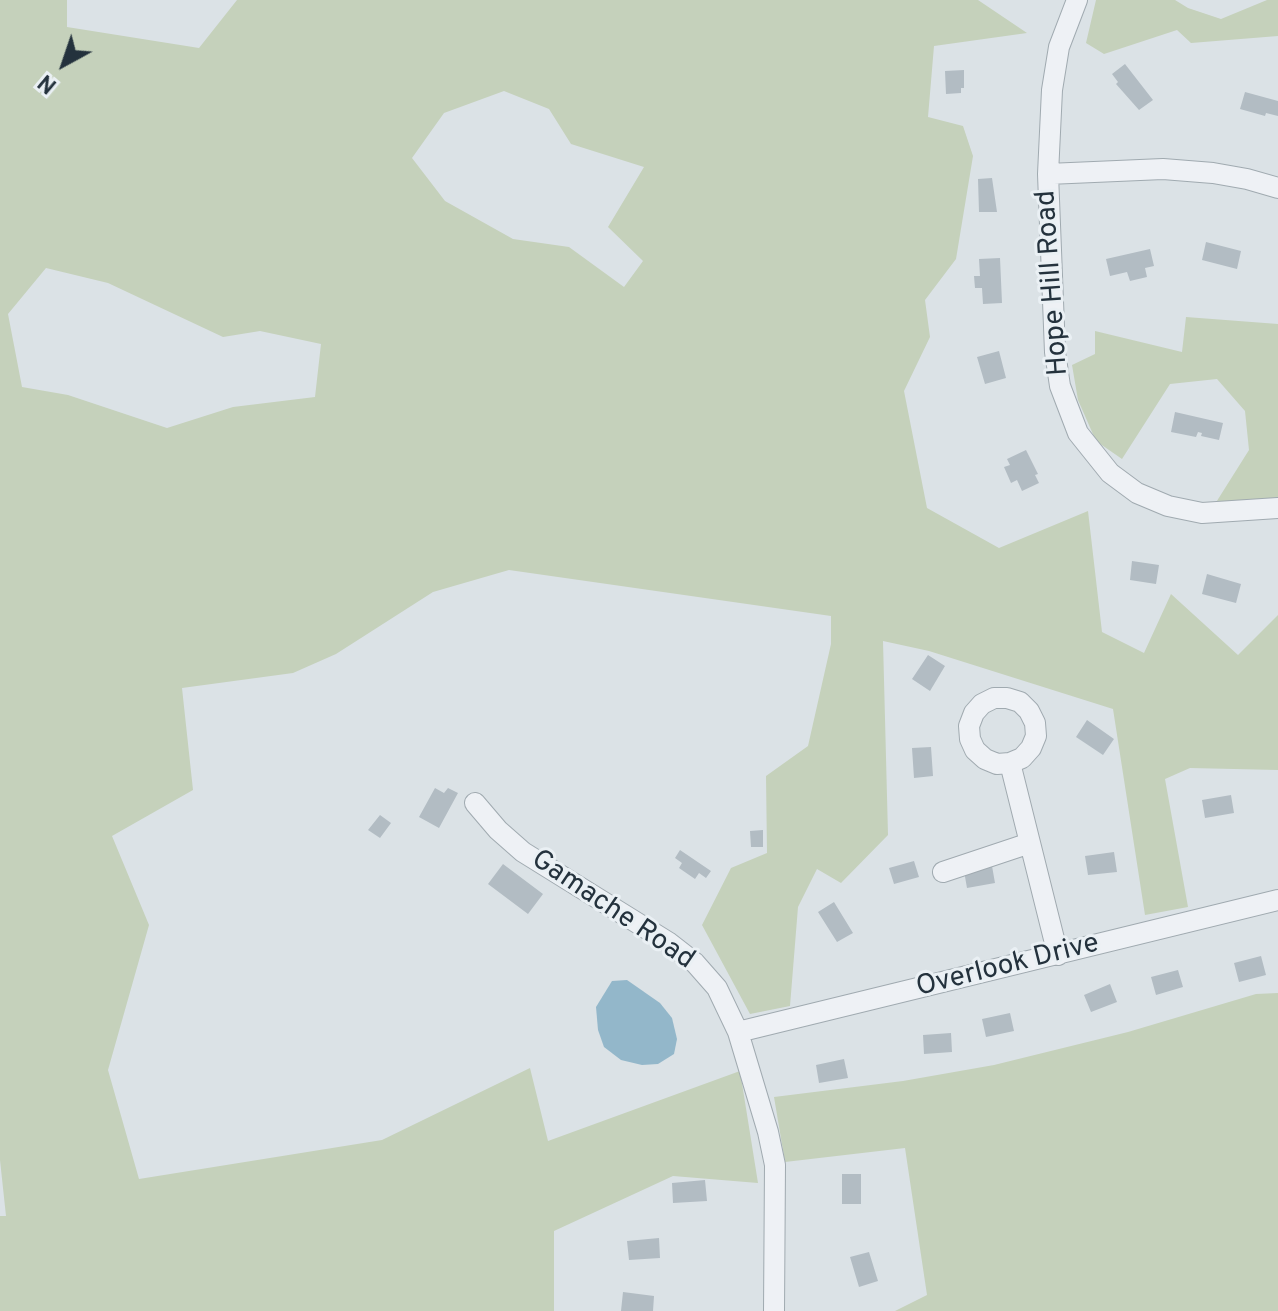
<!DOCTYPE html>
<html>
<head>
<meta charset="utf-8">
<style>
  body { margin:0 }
  #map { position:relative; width:1278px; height:1311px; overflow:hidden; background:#dbe2e6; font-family:Overpass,sans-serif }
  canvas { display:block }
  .north { position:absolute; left:24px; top:24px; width:80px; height:80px; -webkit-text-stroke:6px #eaf0f4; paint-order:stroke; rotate:220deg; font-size:22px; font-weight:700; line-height:32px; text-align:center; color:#24323d }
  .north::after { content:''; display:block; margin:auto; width:28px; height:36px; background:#24323d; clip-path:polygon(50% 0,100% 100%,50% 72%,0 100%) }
</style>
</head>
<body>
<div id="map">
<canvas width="1278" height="1311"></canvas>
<div class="north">N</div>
</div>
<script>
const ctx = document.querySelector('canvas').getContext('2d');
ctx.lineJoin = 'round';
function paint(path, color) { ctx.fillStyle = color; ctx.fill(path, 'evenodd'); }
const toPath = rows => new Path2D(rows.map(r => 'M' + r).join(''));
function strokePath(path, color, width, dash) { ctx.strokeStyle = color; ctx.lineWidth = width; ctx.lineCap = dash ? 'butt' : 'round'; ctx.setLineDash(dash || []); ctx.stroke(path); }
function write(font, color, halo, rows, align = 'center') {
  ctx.font = font + ' Overpass,sans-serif'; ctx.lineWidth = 6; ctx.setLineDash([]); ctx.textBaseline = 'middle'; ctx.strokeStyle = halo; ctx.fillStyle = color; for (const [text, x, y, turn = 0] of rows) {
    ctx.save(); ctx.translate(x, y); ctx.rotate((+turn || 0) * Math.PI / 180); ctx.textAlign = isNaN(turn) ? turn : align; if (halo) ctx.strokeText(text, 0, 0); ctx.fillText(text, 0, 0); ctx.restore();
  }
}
const green = toPath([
  [0,0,67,0,67,27,199,48,237,0,978,0,1027,33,934,46,928,117,963,126,973,156,956,259,925,300,930,337,904,391,927,508,999,548,1088,511,1102,632,1144,653,1171,594,1238,655,1278,615,1278,770,1190,768,1165,779,1188,907,1145,915,1113,709,929,651,883,641,888,835,841,883,817,869,798,907,790,1006,750,1014,702,925,731,868,767,853,766,776,808,746,831,644,831,616,509,570,433,592,336,654,293,673,182,688,193,790,112,836,149,925,108,1070,139,1179,382,1140,530,1068,548,1141,740,1071,758,1183,673,1176,554,1231,554,1311,0,1311,0,1216,6,1216,0,1160],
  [504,91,549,109,571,144,644,167,608,227,643,261,624,287,569,247,513,239,445,201,412,158,444,113],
  [46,268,108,283,223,337,260,331,321,344,315,397,233,407,167,428,68,395,22,387,8,314],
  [1096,0,1175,0,1188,8,1221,19,1267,0,1278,0,1278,36,1191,43,1177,30,1104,54,1086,43],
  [1186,317,1278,324,1278,498,1215,504,1249,450,1245,411,1217,379,1170,384,1122,459,1096,441,1078,400,1072,365,1095,354,1095,331,1182,352],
  [1278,993,1278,1311,895,1311,927,1295,905,1148,785,1162,774,1097,903,1081,994,1065,1128,1032,1256,994]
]);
const water = toPath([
  [627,980,660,1003,672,1018,677,1039,674,1054,658,1064,642,1065,621,1060,604,1047,598,1030,596,1007,612,981]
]);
const building = toPath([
  [1125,64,1153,100,1139,110,1116,84,1118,82,1112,74],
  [964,70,964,88,961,88,961,93,946,94,945,71],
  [1245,92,1278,101,1278,116,1266,113,1265,116,1240,109],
  [992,178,997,212,979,212,978,179],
  [1206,242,1241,251,1237,269,1202,260],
  [1150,249,1154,266,1145,268,1147,277,1130,281,1127,272,1110,276,1106,259],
  [1000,258,1002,303,983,304,982,288,975,288,974,276,980,276,979,259],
  [999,351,1006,378,985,384,977,357],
  [1175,412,1223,423,1219,440,1201,436,1202,433,1198,432,1196,437,1171,432],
  [1026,450,1038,474,1035,475,1039,483,1022,491,1017,480,1011,483,1004,467,1010,465,1007,459],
  [1132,561,1159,565,1156,584,1130,580],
  [1207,574,1241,584,1236,603,1202,594],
  [928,655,945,666,930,691,912,679],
  [1087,720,1114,739,1103,755,1076,737],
  [931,747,933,776,914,778,912,748],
  [435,788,444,793,448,788,458,793,439,828,419,817],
  [1231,795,1234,813,1205,818,1202,800],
  [380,815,391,823,380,838,368,830],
  [763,830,763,847,751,847,750,831],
  [680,850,711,871,706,878,699,873,695,879,679,868,682,863,675,858],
  [1114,852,1117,872,1088,875,1085,856],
  [914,861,919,877,894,884,889,868],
  [503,864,543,894,528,914,488,884],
  [992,866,995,883,967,888,964,871],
  [834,902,853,933,837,942,818,912],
  [1261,956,1266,975,1239,982,1234,963],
  [1178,970,1183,987,1156,995,1151,977],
  [1110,984,1117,1002,1091,1012,1084,995],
  [1010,1013,1014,1031,986,1037,982,1019],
  [951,1033,952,1052,924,1054,923,1035],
  [844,1059,848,1078,819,1083,816,1065],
  [842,1174,861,1174,861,1204,842,1204],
  [705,1180,707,1201,673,1203,672,1183],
  [659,1238,660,1258,629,1260,627,1241],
  [869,1252,878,1281,859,1287,850,1257],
  [623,1292,654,1296,653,1311,621,1311]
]);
const minor = toPath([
  [1077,0,1059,47,1052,90,1048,174,1055,352,1060,386,1078,433,1110,473,1137,493,1168,506,1202,513,1278,508],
  [1048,174,1163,169,1213,173,1247,179,1278,188],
  [1010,763,997,764,985,759,975,750,970,739,969,726,974,713,982,704,994,698,1007,698,1020,702,1029,711,1035,723,1036,736,1031,748,1022,758,1010,763,1058,955],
  [475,803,498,830,523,852,668,942,695,963,717,988,738,1032,768,1132,775,1165,774,1311],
  [943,872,1030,843],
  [738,1032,1278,900]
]);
const streetNames = [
  ["Hope Hill Road",1054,283,-94],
  ["Gamache Road",612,911,34],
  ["Overlook Drive",1008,967,-14]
];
paint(green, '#c5d1bb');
paint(water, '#93b7ca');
paint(building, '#b2bcc3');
strokePath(minor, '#a0aab0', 22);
strokePath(minor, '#eef1f5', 20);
write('28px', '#24323d', '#eaf0f4', streetNames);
</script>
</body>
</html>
